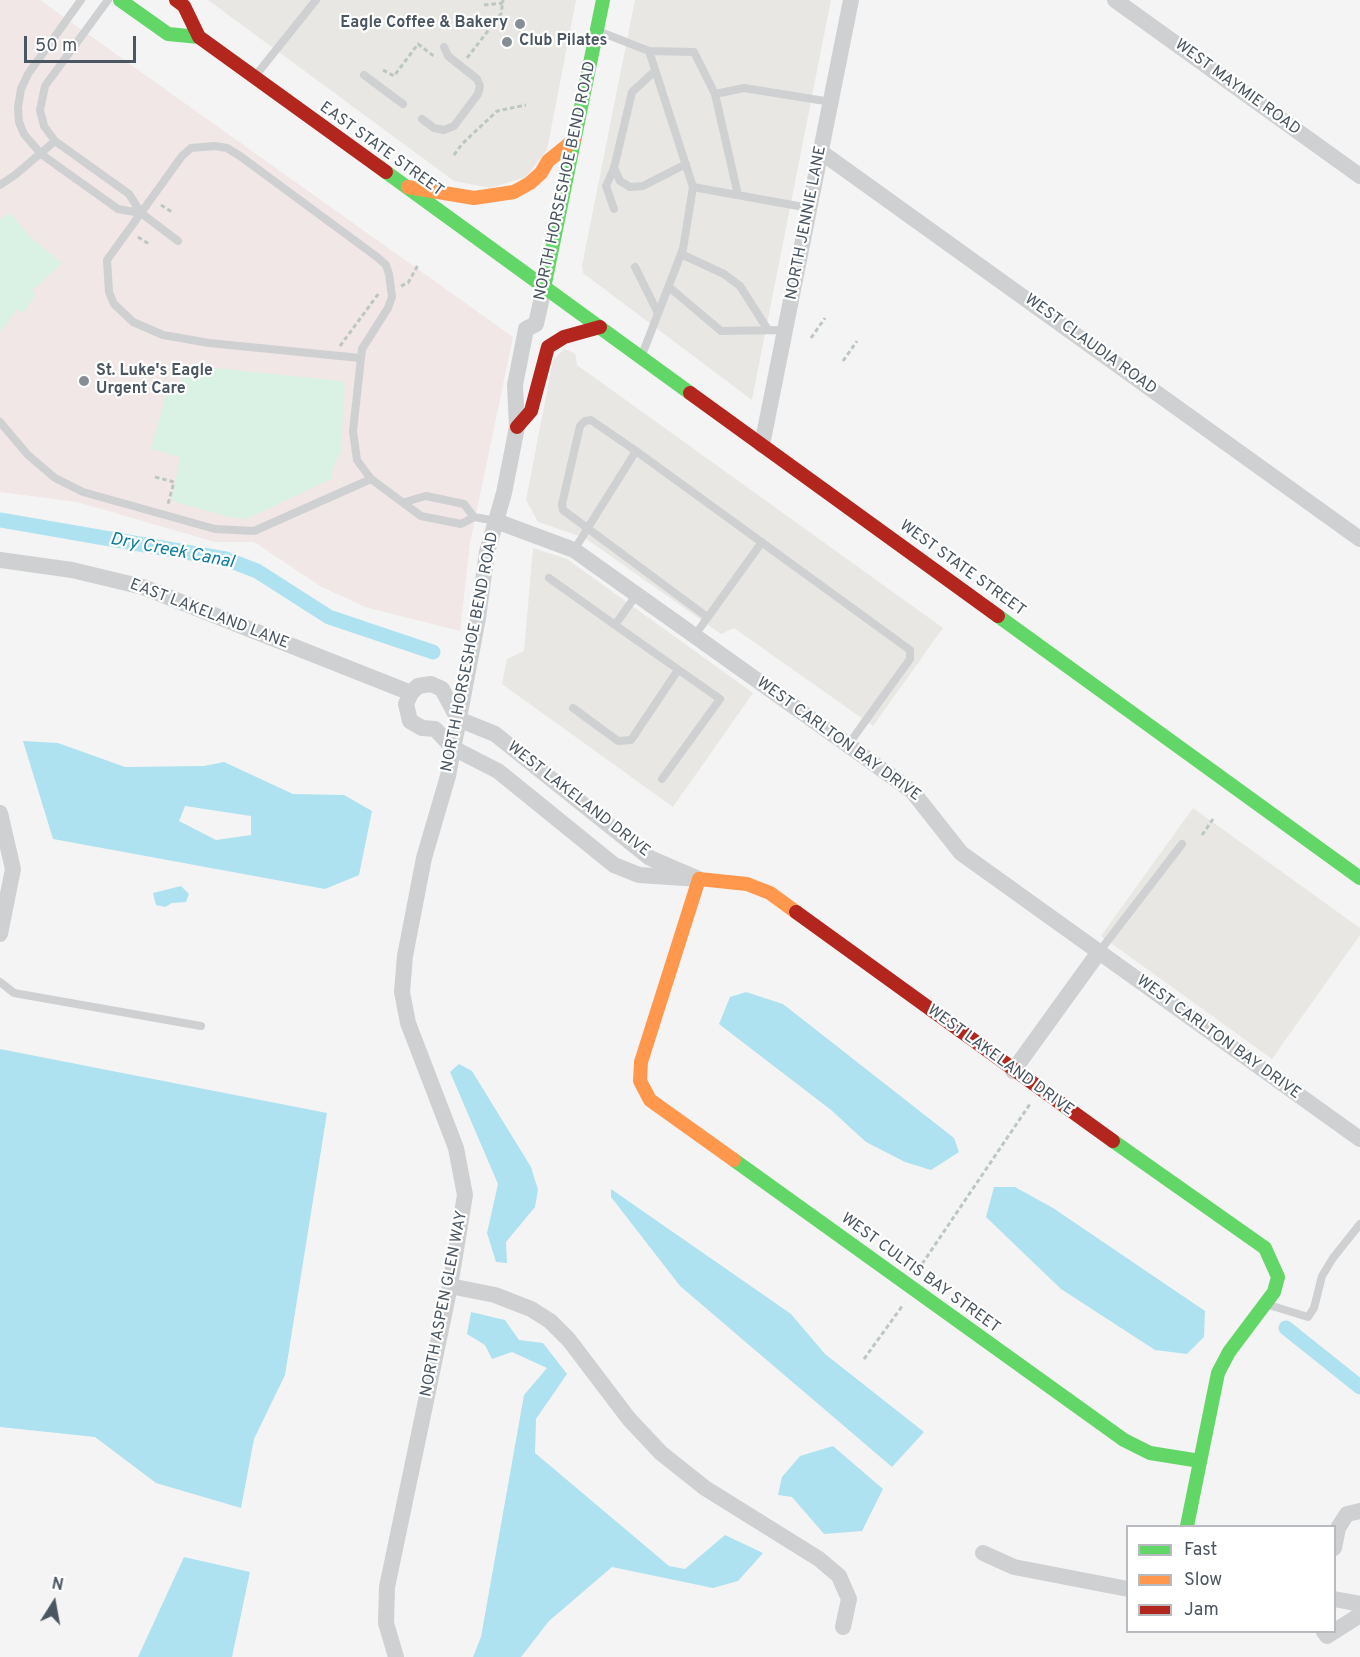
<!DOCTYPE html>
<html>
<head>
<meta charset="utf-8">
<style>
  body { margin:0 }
  #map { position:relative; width:1360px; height:1657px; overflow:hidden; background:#f4f4f4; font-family:Overpass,sans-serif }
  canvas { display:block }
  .legend { position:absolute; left:1126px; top:1525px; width:210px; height:108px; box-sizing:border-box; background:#fff; border:2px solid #b7bbc0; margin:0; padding:8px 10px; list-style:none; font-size:18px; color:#4a5661 }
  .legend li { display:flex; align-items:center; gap:12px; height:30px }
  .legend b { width:30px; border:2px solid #b7bbc0 }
  .north { position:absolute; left:24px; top:1573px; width:60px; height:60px; -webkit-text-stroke:4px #fff; paint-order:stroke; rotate:11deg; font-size:16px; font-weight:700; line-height:24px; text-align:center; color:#4a5661 }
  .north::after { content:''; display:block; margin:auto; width:21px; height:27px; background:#4a5661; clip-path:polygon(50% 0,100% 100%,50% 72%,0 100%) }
  .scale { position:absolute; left:24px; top:36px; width:112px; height:27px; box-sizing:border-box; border:3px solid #4a5661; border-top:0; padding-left:8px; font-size:18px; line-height:21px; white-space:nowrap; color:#4a5661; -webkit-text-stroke:4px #fff; paint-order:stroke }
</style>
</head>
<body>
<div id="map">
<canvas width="1360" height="1657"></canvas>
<ul class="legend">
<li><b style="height:8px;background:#63d668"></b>Fast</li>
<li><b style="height:8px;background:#ff974d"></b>Slow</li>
<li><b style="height:8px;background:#b3261e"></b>Jam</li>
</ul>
<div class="north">N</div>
<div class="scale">50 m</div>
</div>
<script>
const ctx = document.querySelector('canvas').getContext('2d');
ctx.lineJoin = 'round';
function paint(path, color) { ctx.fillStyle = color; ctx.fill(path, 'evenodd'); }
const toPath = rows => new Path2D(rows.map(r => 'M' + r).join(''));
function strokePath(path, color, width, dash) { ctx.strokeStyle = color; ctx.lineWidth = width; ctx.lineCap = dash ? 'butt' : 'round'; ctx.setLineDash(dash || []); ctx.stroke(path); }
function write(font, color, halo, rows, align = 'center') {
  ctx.font = font + ' Overpass,sans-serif'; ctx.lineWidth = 4.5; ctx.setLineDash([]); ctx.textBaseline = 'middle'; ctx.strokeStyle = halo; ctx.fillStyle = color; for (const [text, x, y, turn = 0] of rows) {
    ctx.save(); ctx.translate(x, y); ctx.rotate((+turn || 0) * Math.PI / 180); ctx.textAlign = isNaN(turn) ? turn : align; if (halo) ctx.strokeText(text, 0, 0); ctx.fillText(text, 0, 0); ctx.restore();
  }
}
const commercial = toPath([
  [208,0,576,0,547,150,526,177,490,188,454,181],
  [635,0,831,0,752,400,583,273,582,266],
  [564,349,575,353,577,365,943,628,873,726,734,628,721,634,585,538,538,522,526,500,553,360],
  [533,548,567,559,753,693,673,807,502,684,507,659,524,651],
  [1193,808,1360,928,1360,935,1272,1059,1101,936]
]);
const medical = toPath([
  [0,0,40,0,513,337,470,543,460,631,365,607,320,586,254,542,215,542,77,502,0,492]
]);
const green = toPath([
  [10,213,30,237,62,263,32,290,36,295,23,313,17,309,0,332,0,219],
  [185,365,342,381,345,384,341,450,333,468,331,479,246,519,229,517,175,502,172,498,180,457,151,449,169,384,177,386,181,383]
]);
const water = toPath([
  [23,741,58,743,125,767,204,766,224,762,293,794,344,795,372,811,359,875,325,889,53,839],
  [185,806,251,816,251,835,216,840,179,821],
  [181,886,189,894,186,902,172,903,165,907,156,905,153,893],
  [746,992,783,1004,954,1138,959,1152,931,1170,905,1162,866,1142,831,1110,719,1024,730,997],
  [0,1049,327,1113,285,1375,254,1439,241,1508,156,1483,95,1437,0,1427],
  [459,1064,472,1071,531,1167,538,1190,535,1207,506,1242,507,1263,496,1262,487,1233,498,1184,450,1072],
  [994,1187,1015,1187,1053,1208,1205,1311,1204,1337,1187,1354,1155,1350,1061,1289,986,1217],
  [611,1189,791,1314,825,1354,924,1432,892,1467,680,1286,611,1197],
  [471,1312,505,1320,519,1340,543,1343,567,1374,536,1419,535,1453,669,1566,685,1569,725,1535,763,1553,738,1581,713,1588,612,1567,549,1621,521,1657,473,1657,481,1637,524,1395,547,1368,512,1352,492,1359,485,1345,467,1334],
  [833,1446,883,1489,862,1531,824,1534,792,1497,778,1495,782,1477,800,1456],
  [184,1557,250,1572,232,1657,138,1657]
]);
const canal = toPath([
  [0,520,226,559,257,571,329,617,433,652],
  [1286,1328,1360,1387]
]);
const path = toPath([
  [484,5,503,3],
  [467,58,501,14,503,0],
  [383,70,394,76,418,44,435,57],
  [454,155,462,144,497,111,526,105],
  [161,205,172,212],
  [138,237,149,244],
  [401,286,408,283,418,265],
  [811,338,825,318],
  [340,346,379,293],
  [843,361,857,341],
  [155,477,174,482,168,504],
  [1202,835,1213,819],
  [918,1270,1030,1104],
  [864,1359,903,1305]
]);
const lane = toPath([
  [81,0,28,74,21,89,18,107,19,122,24,134,41,154,118,209,141,213],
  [108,0,45,86,40,110,44,126,55,141,129,194,141,213,178,241],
  [598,31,649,51,693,187,683,249,642,355],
  [649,51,694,52,715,94],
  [655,71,632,92,614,168,620,181,630,187,643,186,686,164],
  [256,75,316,0],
  [364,75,403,104],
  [422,119,434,128,444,130,454,126,478,94,480,86,477,79,448,56,444,47],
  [614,168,606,186,614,209],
  [0,185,15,175,55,141],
  [693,187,809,208],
  [738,195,715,94,744,88,831,102],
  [681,254,724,274,740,286,768,330],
  [635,267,657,311],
  [669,287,721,331,785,330],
  [360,358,209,343,163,335,133,322,114,304,109,292,107,260,182,156,191,148,215,146,227,148,240,156,377,257,386,265,389,274,392,297,388,308,362,349,353,431,357,460,371,479,421,516,461,524,474,517],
  [0,422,28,455,55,478,83,492,215,529,254,531,371,479],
  [636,451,591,420,585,421,580,426,562,504,563,510,707,617],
  [405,502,426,496,464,504,474,517,496,521],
  [574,550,636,451,910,650,910,659,848,745],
  [549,578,615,625],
  [637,594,615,625,720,699,662,779],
  [695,635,762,542],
  [573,708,618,741,631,740,678,670],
  [1099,952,1182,844],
  [0,982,14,993,201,1026],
  [1269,1305,1308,1317,1314,1308,1322,1276,1333,1258,1360,1224]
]);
const street = toPath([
  [1115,0,1360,176],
  [821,152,1360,539],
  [762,445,851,0],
  [496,521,574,550,848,745,912,791,961,853,1360,1139],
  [0,560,72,570,143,587,411,693],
  [431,684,442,689,458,719,495,734,650,858,699,879,639,875,614,865,498,771,453,748,435,729,422,728,410,721,406,704,411,693,418,686,431,684],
  [0,813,13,869,0,934],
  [1013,1071,1099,952],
  [450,1286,495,1295,531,1309,550,1321,569,1340,629,1419,661,1453,705,1488,819,1559,839,1576,849,1599,843,1627],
  [1334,1548,1338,1528,1347,1514,1360,1511],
  [983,1553,1014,1567,1128,1589],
  [1334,1599,1360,1604],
  [1324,1632,1327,1636,1360,1615],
  [396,1657,386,1623,387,1587,450,1286,465,1195,456,1148,408,1023,402,992,405,956,424,858,448,776,478,618,487,552,504,493,517,427,515,385,526,329,536,324,544,288]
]);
const fast = toPath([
  [120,0,168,34,199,37],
  [386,172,690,393],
  [544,288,603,0],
  [998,616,1360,878],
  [1113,1141,1265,1248,1278,1277,1274,1292,1229,1352,1218,1373,1187,1526],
  [734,1160,1124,1440,1150,1453,1200,1461]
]);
const slow = toPath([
  [408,187,474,198,514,192,530,183,541,173,548,161,574,140],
  [734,1160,650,1100,640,1081,641,1062,699,879,747,884,770,893,796,912]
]);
const jam = toPath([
  [176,0,184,6,199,37,386,172],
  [690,393,998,616],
  [517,427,531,411,548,347,564,337,600,327],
  [796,912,1113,1141]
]);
const markers = [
  [520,24,6,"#868d94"],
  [507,42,6,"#868d94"],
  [84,381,6,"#868d94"]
];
const poiNames = [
  ["Eagle Coffee & Bakery",508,24,"right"],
  ["Club Pilates",519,42],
  ["St. Luke's Eagle",96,372],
  ["Urgent Care",96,390]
];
const streetNames = [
  ["WEST MAYMIE ROAD",1237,88,36],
  ["EAST STATE STREET",381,150,36],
  ["NORTH HORSESHOE BEND ROAD",566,181,-78],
  ["NORTH JENNIE LANE",807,223,-79],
  ["WEST CLAUDIA ROAD",1090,345,36],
  ["WEST STATE STREET",962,569,36],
  ["EAST LAKELAND LANE",209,615,21],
  ["NORTH HORSESHOE BEND ROAD",471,652,-79],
  ["WEST CARLTON BAY DRIVE",838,740,36],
  ["WEST LAKELAND DRIVE",578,800,38],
  ["WEST CARLTON BAY DRIVE",1218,1038,36],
  ["WEST LAKELAND DRIVE",1000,1061,36],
  ["WEST CULTIS BAY STREET",920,1274,36],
  ["NORTH ASPEN GLEN WAY",445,1304,-79]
];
const waterNames = [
  ["Dry Creek Canal",172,552,11]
];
paint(commercial, '#e8e7e3');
paint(medical, '#f1e7e6');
paint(green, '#d9f2e3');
paint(water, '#aee2f0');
strokePath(canal, '#aee2f0', 15);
strokePath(path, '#bcc7c4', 3, [4.5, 3]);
strokePath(lane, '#ced0d2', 8);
strokePath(street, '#ced0d2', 16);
strokePath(fast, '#63d668', 14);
strokePath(slow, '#ff974d', 14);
strokePath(jam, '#b3261e', 14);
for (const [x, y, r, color] of markers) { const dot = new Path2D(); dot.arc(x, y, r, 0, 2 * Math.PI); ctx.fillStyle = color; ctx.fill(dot); strokePath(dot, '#fff', 2); }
write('bold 16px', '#4a5661', '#fff', poiNames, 'left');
write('16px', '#4a5661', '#fff', streetNames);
write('italic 18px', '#0c7c9b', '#fff', waterNames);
</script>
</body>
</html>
